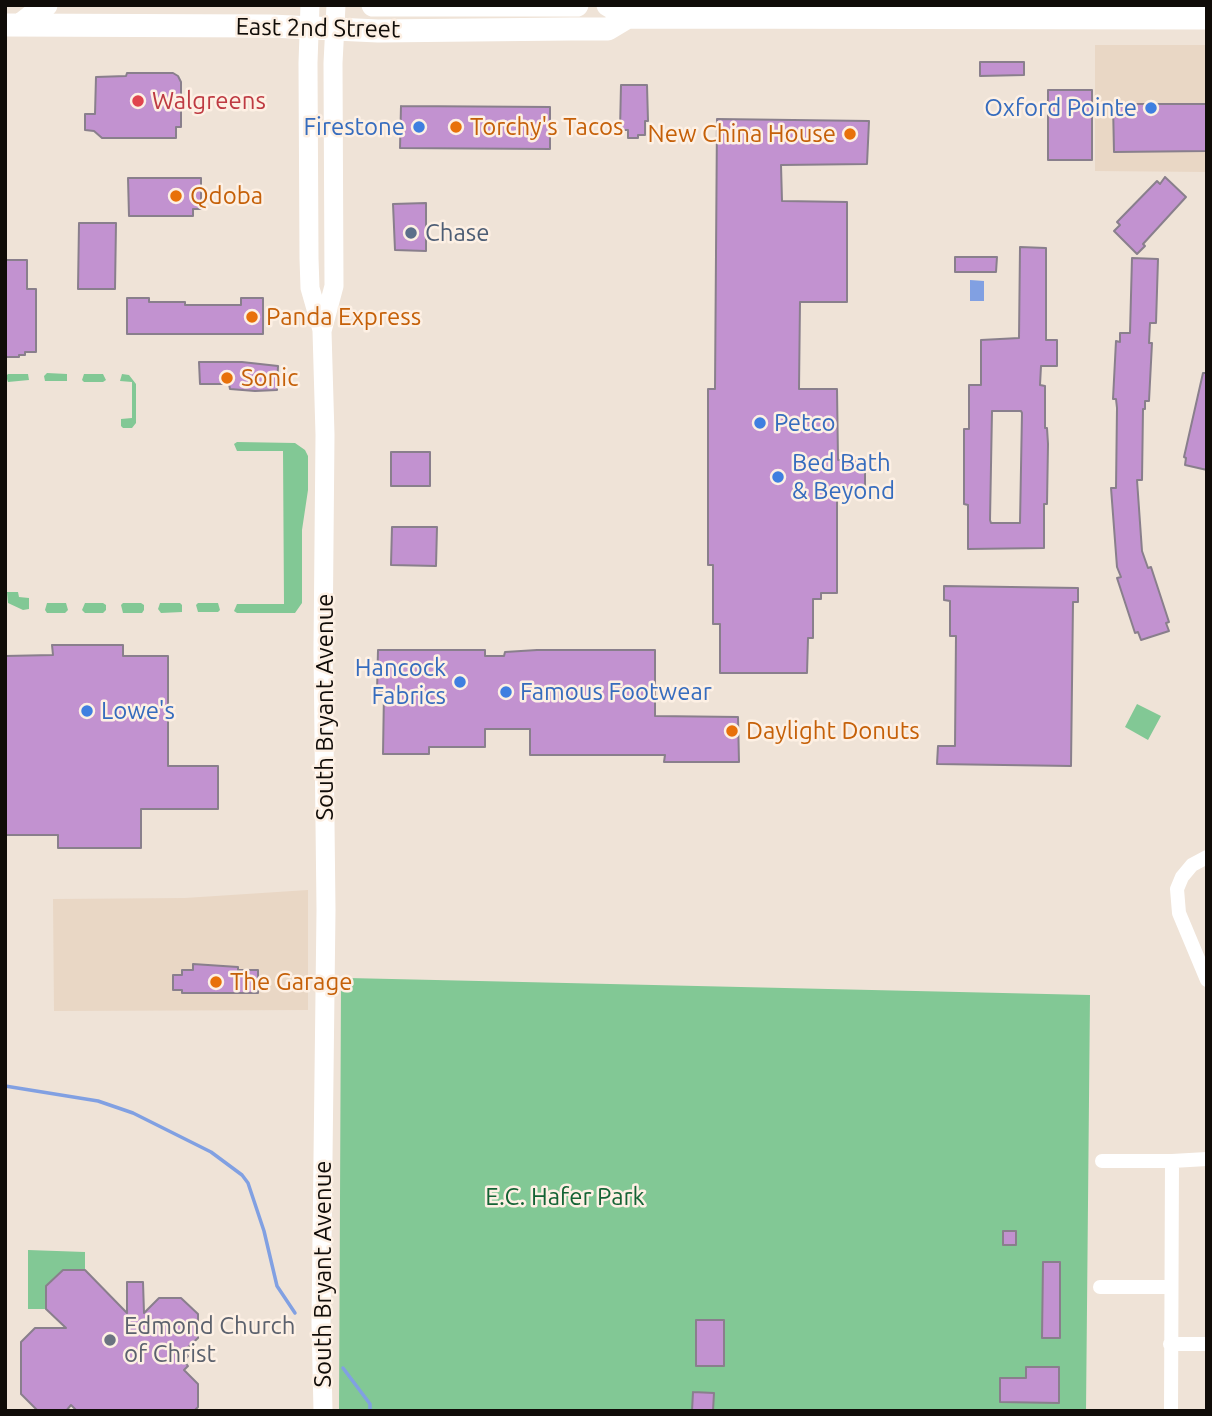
<!DOCTYPE html>
<html>
<head>
<meta charset="utf-8">
<style>
  body { margin:0 }
  #map { position:relative; width:1212px; height:1416px; overflow:hidden; background:#efe3d7; font-family:Ubuntu,sans-serif }
  canvas { display:block }
  .frame { position:absolute; inset:0; border:7px solid #100c08; pointer-events:none }
</style>
</head>
<body>
<div id="map">
<canvas width="1212" height="1416"></canvas>
<div class="frame"></div>
</div>
<script>
const ctx = document.querySelector('canvas').getContext('2d');
ctx.lineJoin = 'round';
function paint(path, color) { ctx.fillStyle = color; ctx.fill(path, 'evenodd'); }
const toPath = rows => new Path2D(rows.map(r => 'M' + r).join(''));
function strokePath(path, color, width, dash) { ctx.strokeStyle = color; ctx.lineWidth = width; ctx.lineCap = dash ? 'butt' : 'round'; ctx.setLineDash(dash || []); ctx.stroke(path); }
function write(font, color, halo, rows, align = 'center') {
  ctx.font = font + ' Ubuntu,sans-serif'; ctx.lineWidth = 5; ctx.setLineDash([]); ctx.textBaseline = 'middle'; ctx.strokeStyle = halo; ctx.fillStyle = color; for (const [text, x, y, turn = 0] of rows) {
    ctx.save(); ctx.translate(x, y); ctx.rotate((+turn || 0) * Math.PI / 180); ctx.textAlign = isNaN(turn) ? turn : align; if (halo) ctx.strokeText(text, 0, 0); ctx.fillText(text, 0, 0); ctx.restore();
  }
}
const built = toPath([
  [1095,45,1207,45,1207,172,1095,171],
  [308,890,308,1010,54,1011,53,899,185,898]
]);
const green = toPath([
  [47,373,67,374,67,381,45,381,44,376],
  [8,374,28,374,29,380,8,382,6,376],
  [84,374,103,374,106,380,103,382,84,382,82,380],
  [122,374,129,375,136,384,136,423,132,428,123,428,121,426,121,419,132,418,132,382,120,381],
  [237,442,295,443,305,450,308,456,308,490,302,530,302,603,295,613,237,613,234,611,237,604,284,604,283,451,237,451,234,444],
  [7,592,18,592,19,597,29,598,29,609,23,610,8,603],
  [47,603,66,603,68,610,65,613,47,613,45,610],
  [85,603,103,603,106,605,106,610,103,613,85,613,82,610],
  [123,603,141,603,144,605,144,610,142,613,123,613,121,605],
  [160,603,180,603,182,605,182,612,161,613,158,609],
  [198,603,218,603,220,610,218,612,198,612,196,605],
  [1137,704,1161,716,1148,740,1125,727],
  [348,978,1090,995,1086,1411,339,1411,341,985],
  [28,1250,85,1252,85,1270,63,1270,46,1286,46,1309,28,1309]
]);
const water = toPath([
  [970,280,984,281,984,301,970,301]
]);
const stream = toPath([
  [5,1086,98,1101,133,1113,211,1152,242,1175,248,1183,264,1231,277,1286,295,1313],
  [343,1368,370,1404,370,1411]
]);
const building = toPath([
  [980,62,1024,62,1024,75,980,76,980,62],
  [127,73,173,73,178,76,181,82,181,127,176,127,176,138,102,138,94,131,85,130,85,114,95,114,96,77,126,76,127,73],
  [621,85,647,85,648,121,645,121,645,135,638,135,638,138,628,138,628,130,620,130,621,85],
  [1048,90,1092,90,1092,160,1048,160,1048,90],
  [1113,104,1207,104,1207,151,1114,152,1113,104],
  [401,106,550,107,550,149,400,148,401,106],
  [717,119,869,121,867,164,781,165,782,201,847,202,847,302,800,302,799,389,837,389,838,460,865,460,865,486,850,490,837,489,837,593,821,593,821,599,813,599,813,638,808,638,807,673,720,673,720,624,713,624,713,565,708,565,708,389,715,389,717,119],
  [1165,177,1186,197,1143,244,1145,246,1137,254,1114,231,1120,225,1117,222,1157,181,1160,184,1165,177],
  [128,178,201,178,201,209,193,209,193,216,129,216,128,178],
  [426,203,426,251,395,250,393,204,426,203],
  [79,223,116,223,115,289,78,289,79,223],
  [1020,247,1046,248,1046,340,1057,340,1057,366,1041,366,1040,385,1045,386,1045,428,1047,428,1048,444,1047,504,1044,504,1044,548,968,549,968,505,964,504,964,429,969,429,969,385,981,385,981,340,1019,338,1020,247],
  [992,411,1021,411,1022,413,1020,523,991,523,990,520,992,411],
  [955,257,997,257,996,272,955,272,955,257],
  [1132,258,1158,259,1156,323,1150,323,1149,343,1152,343,1149,401,1145,401,1145,409,1143,409,1142,480,1137,480,1142,551,1148,568,1151,567,1169,622,1166,623,1169,631,1141,640,1138,632,1135,633,1117,578,1121,577,1117,567,1111,488,1116,488,1117,408,1116,399,1113,399,1116,341,1120,342,1120,333,1130,333,1132,258],
  [5,260,27,260,27,289,36,289,36,352,25,352,25,355,19,355,19,357,5,357,5,260],
  [127,298,149,298,149,302,185,302,185,305,241,305,241,298,263,298,263,334,127,334,127,298],
  [199,362,242,362,278,366,277,390,255,391,230,389,229,384,200,384,199,362],
  [1203,373,1207,373,1207,470,1185,465,1186,458,1184,457,1203,373],
  [391,452,430,452,430,486,391,486,391,452],
  [392,527,437,527,436,566,391,565,392,527],
  [944,586,1078,588,1078,602,1073,602,1071,766,937,764,938,746,955,746,956,636,950,636,950,601,944,600,944,586],
  [52,645,123,645,123,656,168,656,168,766,218,766,218,809,141,809,141,848,58,848,58,835,5,835,5,656,53,655,52,645],
  [378,650,485,650,485,656,504,656,505,652,537,650,655,650,655,716,738,717,739,762,664,762,665,755,530,755,530,729,485,729,485,747,429,747,429,754,383,754,384,692,377,692,378,650],
  [193,964,238,967,238,970,258,970,258,993,182,993,182,990,173,990,173,975,182,975,182,970,193,970,193,964],
  [1003,1231,1016,1231,1016,1245,1003,1245,1003,1231],
  [1043,1262,1060,1262,1060,1338,1042,1338,1043,1262],
  [63,1270,85,1270,127,1313,127,1282,143,1282,144,1313,159,1298,181,1298,198,1314,198,1338,184,1351,188,1356,184,1361,188,1366,184,1370,198,1384,198,1407,194,1411,77,1411,71,1405,66,1411,38,1411,21,1394,21,1342,35,1328,66,1328,46,1309,46,1286,63,1270],
  [696,1320,724,1320,724,1366,696,1366,696,1320],
  [1026,1367,1059,1367,1059,1403,1000,1402,1000,1378,1026,1378,1026,1367],
  [693,1392,714,1393,713,1411,692,1411,693,1392]
]);
const street = toPath([
  [1207,857,1192,865,1182,877,1177,889,1179,913,1207,980],
  [1102,1161,1172,1161,1207,1159],
  [1100,1287,1170,1287],
  [1170,1344,1207,1344],
  [1171,1411,1172,1161]
]);
const secondary = toPath([
  [310,5,308,63,309,258,310,288,322,330],
  [323,1411,321,1323,326,910,323,650,325,435,322,331,334,286,333,63,336,5]
]);
const primary = toPath([
  [373,5,577,5],
  [608,5,628,17,1207,18],
  [5,25,271,26,378,31,571,29,608,29,628,17],
  [20,25,46,5]
]);
const markers = [
  [138,101,7,"#e0444e"],
  [1151,108,7,"#3f7fe0"],
  [419,127,7,"#3f7fe0"],
  [456,127,7,"#e8710a"],
  [850,134,7,"#e8710a"],
  [176,196,7,"#e8710a"],
  [411,233,7,"#5c6f8a"],
  [252,317,7,"#e8710a"],
  [227,378,7,"#e8710a"],
  [760,423,7,"#3f7fe0"],
  [778,477,7,"#3f7fe0"],
  [460,682,7,"#3f7fe0"],
  [506,692,7,"#3f7fe0"],
  [87,711,7,"#3f7fe0"],
  [732,731,7,"#e8710a"],
  [216,982,7,"#e8710a"],
  [110,1340,7,"#6b7280"]
];
const streetNames = [
  ["East 2nd Street",318,28,1],
  ["South Bryant Avenue",325,707,-90],
  ["South Bryant Avenue",323,1274,-90]
];
const healthNames = [
  ["Walgreens",152,101]
];
const shopNames = [
  ["Oxford Pointe",1137,108,"right"],
  ["Firestone",405,127,"right"],
  ["Petco",774,423],
  ["Bed Bath",792,463],
  ["& Beyond",792,491],
  ["Hancock",446,668,"right"],
  ["Fabrics",446,696,"right"],
  ["Famous Footwear",520,692],
  ["Lowe's",101,711]
];
const foodNames = [
  ["Torchy's Tacos",470,127],
  ["New China House",836,134,"right"],
  ["Qdoba",190,196],
  ["Panda Express",266,317],
  ["Sonic",241,378],
  ["Daylight Donuts",746,731],
  ["The Garage",230,982]
];
const serviceNames = [
  ["Chase",425,233]
];
const parkNames = [
  ["E.C. Hafer Park",565,1197]
];
const worshipNames = [
  ["Edmond Church",124,1326],
  ["of Christ",124,1354]
];
paint(built, '#e9d7c5');
paint(green, '#82c895');
paint(water, '#81a0e2');
strokePath(stream, '#81a0e2', 3.5);
paint(building, '#c292d0');
strokePath(building, '#897f8c', 2);
strokePath(street, '#fff', 14);
strokePath(secondary, '#fff', 19);
strokePath(primary, '#fff', 23);
for (const [x, y, r, color] of markers) { const dot = new Path2D(); dot.arc(x, y, r, 0, 2 * Math.PI); ctx.fillStyle = color; ctx.fill(dot); strokePath(dot, '#fdf0e4', 2.5); }
write('24px', '#100c08', '#fdf0e4', streetNames);
write('24px', '#be3a42', '#fdf0e4', healthNames, 'left');
write('24px', '#366cbe', '#fdf0e4', shopNames, 'left');
write('24px', '#c56008', '#fdf0e4', foodNames, 'left');
write('24px', '#4e5e75', '#fdf0e4', serviceNames, 'left');
write('24px', '#146334', '#fdf0e4', parkNames);
write('24px', '#5b616d', '#fdf0e4', worshipNames, 'left');
</script>
</body>
</html>
